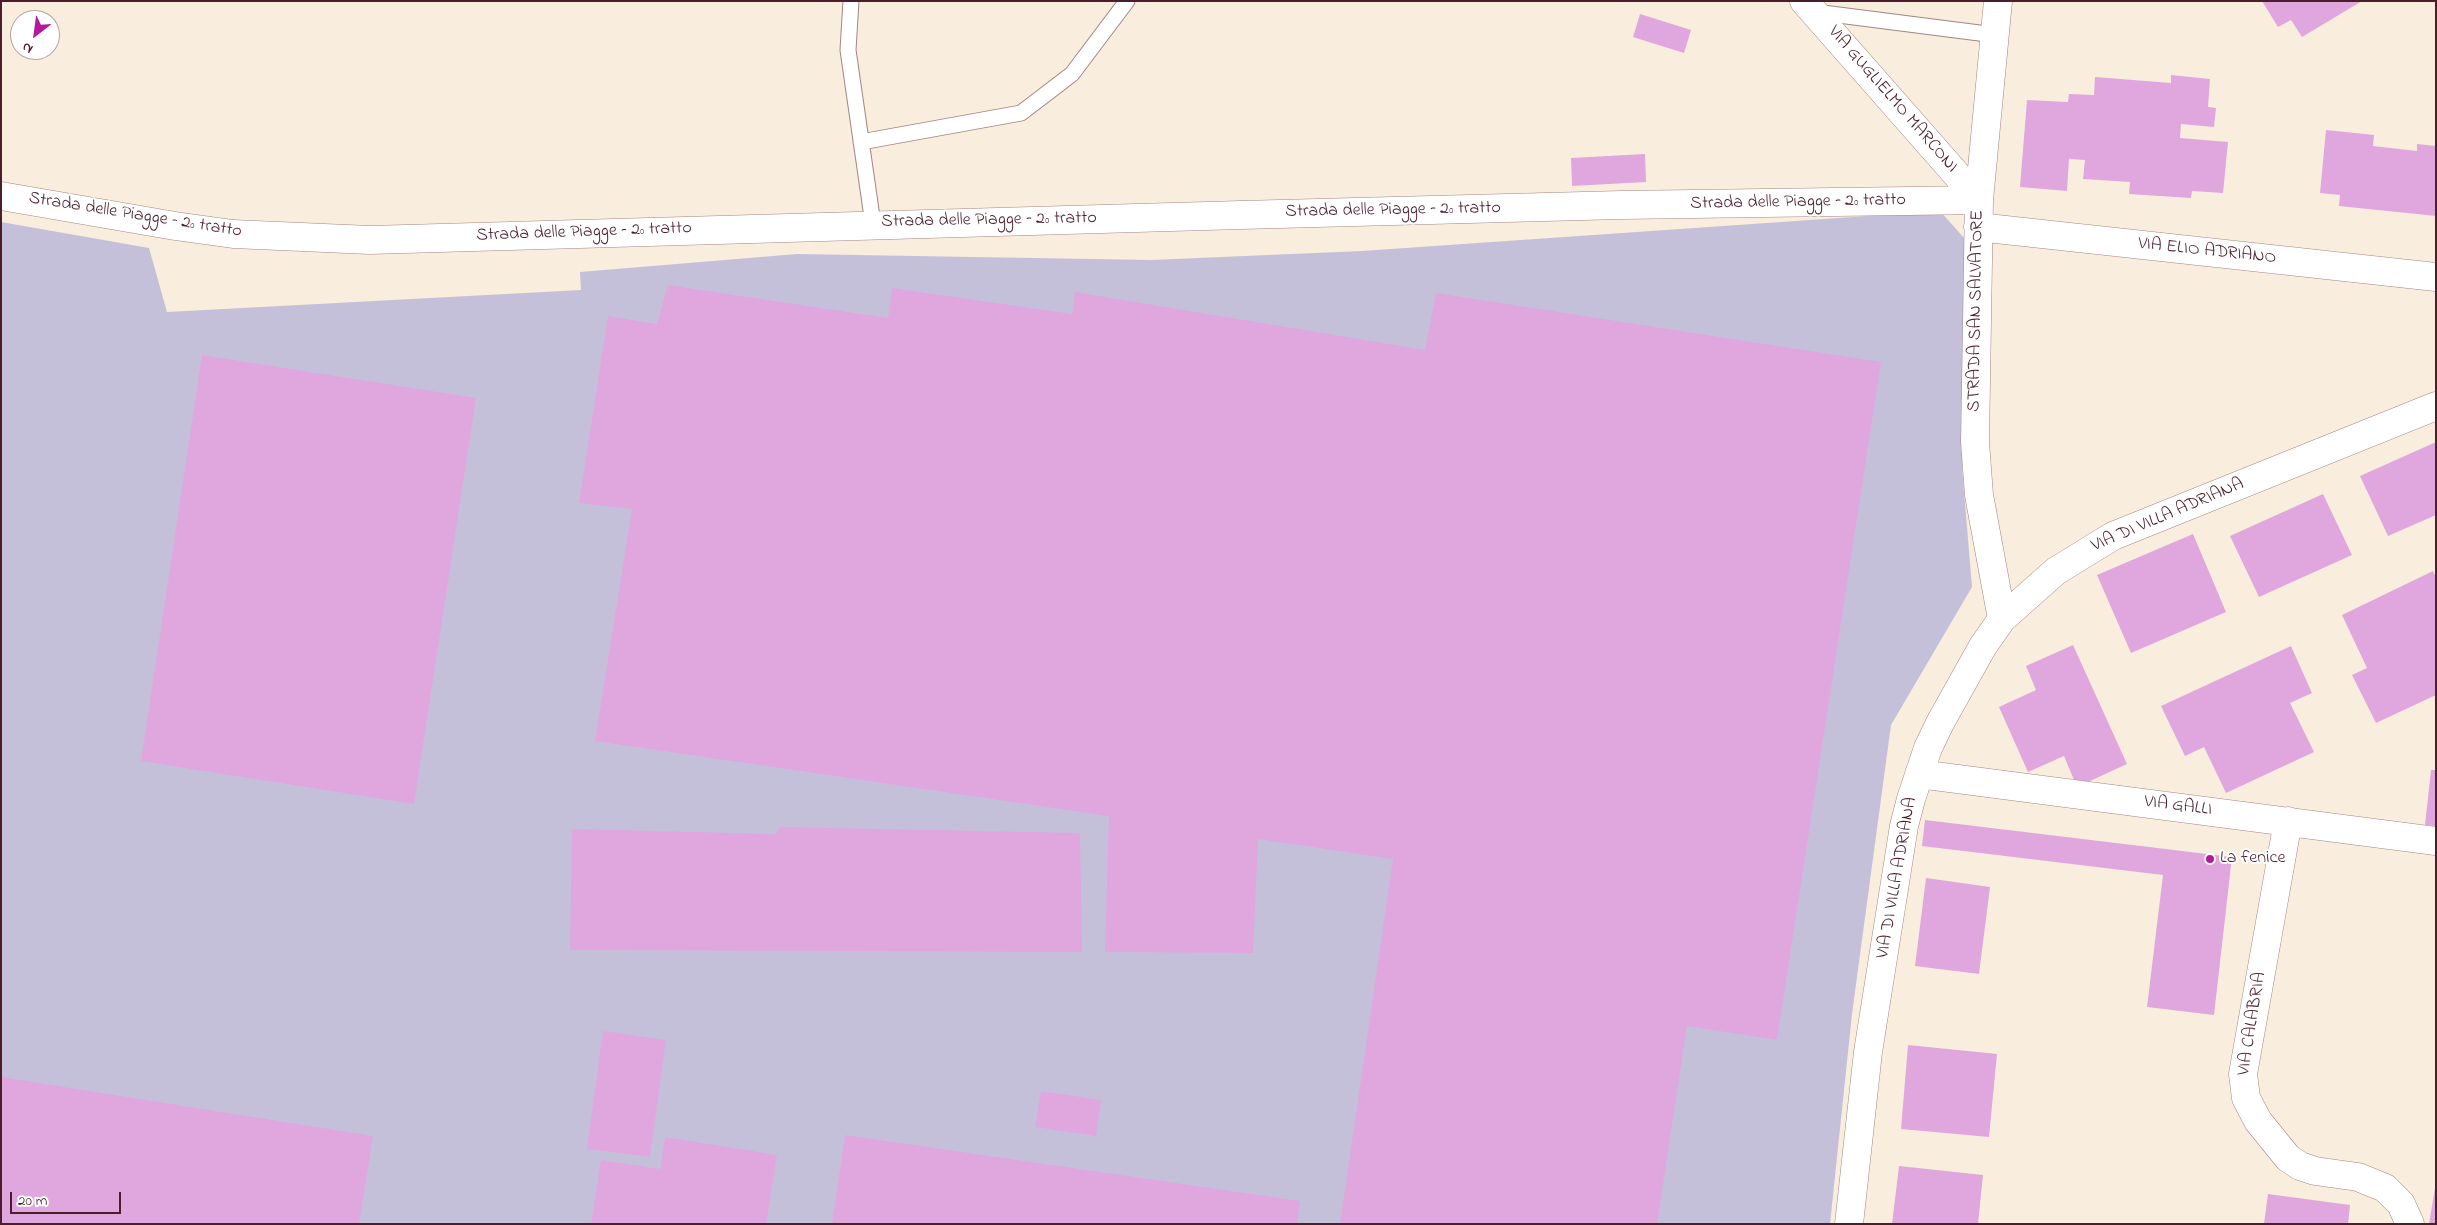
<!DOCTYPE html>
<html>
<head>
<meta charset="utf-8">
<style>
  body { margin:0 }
  #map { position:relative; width:2437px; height:1225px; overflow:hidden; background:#f9edde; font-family:"Indie Flower",sans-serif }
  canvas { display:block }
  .frame { position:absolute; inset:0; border:2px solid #4a1f2b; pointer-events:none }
  .north { position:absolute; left:10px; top:10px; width:50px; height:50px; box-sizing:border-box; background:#fff; border:1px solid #b7a5aa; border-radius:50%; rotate:210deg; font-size:14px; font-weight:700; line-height:20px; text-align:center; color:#4a1f2b }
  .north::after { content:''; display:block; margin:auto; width:18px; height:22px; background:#b5179e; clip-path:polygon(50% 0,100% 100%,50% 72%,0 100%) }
  .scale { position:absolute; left:10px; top:1192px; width:111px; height:22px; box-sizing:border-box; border:2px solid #4a1f2b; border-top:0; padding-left:6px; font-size:15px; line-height:18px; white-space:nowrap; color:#4a1f2b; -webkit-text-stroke:4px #fff; paint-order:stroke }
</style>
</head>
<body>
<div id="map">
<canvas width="2437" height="1225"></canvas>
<div class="frame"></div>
<div class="north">N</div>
<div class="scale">20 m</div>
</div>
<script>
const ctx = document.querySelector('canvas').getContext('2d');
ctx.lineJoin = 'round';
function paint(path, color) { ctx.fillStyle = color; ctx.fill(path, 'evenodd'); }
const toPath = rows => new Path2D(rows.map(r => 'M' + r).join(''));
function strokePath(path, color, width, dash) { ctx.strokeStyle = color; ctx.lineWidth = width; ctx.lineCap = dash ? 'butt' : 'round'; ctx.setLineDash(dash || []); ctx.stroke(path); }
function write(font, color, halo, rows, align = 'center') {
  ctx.font = font + ' "Indie Flower",sans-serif'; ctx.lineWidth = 4; ctx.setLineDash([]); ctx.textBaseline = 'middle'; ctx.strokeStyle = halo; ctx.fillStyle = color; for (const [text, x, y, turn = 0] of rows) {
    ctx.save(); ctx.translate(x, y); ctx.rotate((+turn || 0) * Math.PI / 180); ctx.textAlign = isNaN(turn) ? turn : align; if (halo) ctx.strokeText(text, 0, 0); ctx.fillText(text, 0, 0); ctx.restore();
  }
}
const industrial = toPath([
  [1940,211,1965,239,1962,467,1972,587,1891,725,1852,1014,1830,1224,1,1224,1,222,149,248,167,312,581,290,580,272,797,254,1151,260,1362,251]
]);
const building = toPath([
  [2262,1,2362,1,2302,37,2291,20,2278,27],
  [1640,14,1691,30,1684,53,1633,37],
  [2171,75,2210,79,2208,107,2216,108,2214,127,2181,124,2180,138,2228,142,2223,193,2192,191,2191,198,2129,194,2130,182,2083,179,2085,160,2069,159,2067,191,2020,187,2027,100,2068,102,2069,94,2094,95,2095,77,2171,83],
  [2326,130,2374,135,2373,146,2417,151,2417,144,2436,146,2436,216,2339,206,2340,195,2320,193],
  [1645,154,1646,182,1572,186,1571,158],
  [668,285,888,318,892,288,1072,314,1075,292,1425,350,1436,293,1881,362,1777,1040,1687,1026,1657,1224,1340,1224,1393,859,1258,839,1253,953,1105,952,1109,816,595,741,632,509,579,503,608,316,657,324],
  [202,355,476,398,414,804,141,761],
  [2436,442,2436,515,2388,536,2360,476],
  [2323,494,2352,555,2259,597,2230,536],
  [2193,534,2226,612,2131,653,2097,575],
  [2433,571,2436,577,2436,695,2376,723,2352,675,2367,668,2342,615],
  [2073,645,2127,764,2077,787,2064,756,2028,772,1999,707,2036,690,2026,666],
  [2291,646,2312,693,2290,703,2314,752,2226,793,2204,747,2185,756,2161,706],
  [2431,770,2436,770,2436,826,2425,825],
  [1925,820,2232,857,2214,1015,2147,1007,2163,875,1922,846],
  [780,827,1080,833,1082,952,570,950,572,829,776,834],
  [1926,878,1990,887,1979,974,1915,966],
  [603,1031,666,1040,650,1157,587,1149],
  [1908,1045,1997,1054,1989,1137,1901,1129],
  [1,1077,373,1136,359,1224,1,1224],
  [1041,1091,1101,1100,1096,1136,1035,1127],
  [845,1135,1300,1201,1297,1224,832,1224],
  [665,1137,777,1155,766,1224,591,1224,601,1160,660,1169],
  [1899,1166,1983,1175,1978,1224,1892,1224],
  [2435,1188,2436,1224,2429,1224],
  [2268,1194,2350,1205,2348,1224,2264,1224]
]);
const lane = toPath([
  [851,1,848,50,873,224],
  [1815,12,1995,35],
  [861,142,1021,113,1072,74,1127,1]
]);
const street = toPath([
  [1804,1,1979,200],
  [1998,1,1979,200,1975,442,1979,495,2002,619],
  [1,196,175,226,233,234,370,240,1241,215,1621,205,1979,200],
  [1978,227,2436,277],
  [1919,774,2436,841],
  [2288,821,2243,1074,2246,1098,2258,1121,2288,1158,2300,1166,2315,1171,2358,1177,2385,1188,2401,1204,2410,1224],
  [1849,1224,1868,1052,1904,826,1911,799,1928,748,1940,723,1983,646,2002,619,2056,571,2113,536,2436,406]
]);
const markers = [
  [2210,859,5,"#b5179e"]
];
const streetNames = [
  ["VIA GUGLIELMO MARCONI",1892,100,49],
  ["Strada delle Piagge – 2º tratto",1798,203,-1],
  ["Strada delle Piagge – 2º tratto",1393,211,-1],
  ["Strada delle Piagge – 2º tratto",135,216,9],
  ["Strada delle Piagge – 2º tratto",989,221,-1],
  ["Strada delle Piagge – 2º tratto",584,233,-2],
  ["VIA ELIO ADRIANO",2207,252,6],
  ["STRADA SAN SALVATORE",1977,311,-89],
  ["VIA DI VILLA ADRIANA",2168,516,-23],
  ["VIA GALLI",2178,807,7],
  ["VIA DI VILLA ADRIANA",1898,878,-80],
  ["VIA CALABRIA",2253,1024,-81]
];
const poiNames = [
  ["La fenice",2220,859]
];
paint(industrial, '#c5c0da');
paint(building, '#dfa7de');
strokePath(lane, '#a28684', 17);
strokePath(street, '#a28684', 29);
strokePath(lane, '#fff', 15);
strokePath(street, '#fff', 28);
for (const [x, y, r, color] of markers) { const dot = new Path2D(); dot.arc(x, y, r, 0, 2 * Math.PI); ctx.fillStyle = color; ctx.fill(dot); strokePath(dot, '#fff', 2); }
write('18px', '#4a1f2b', '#fff', streetNames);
write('18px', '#4a1f2b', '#fff', poiNames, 'left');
</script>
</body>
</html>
